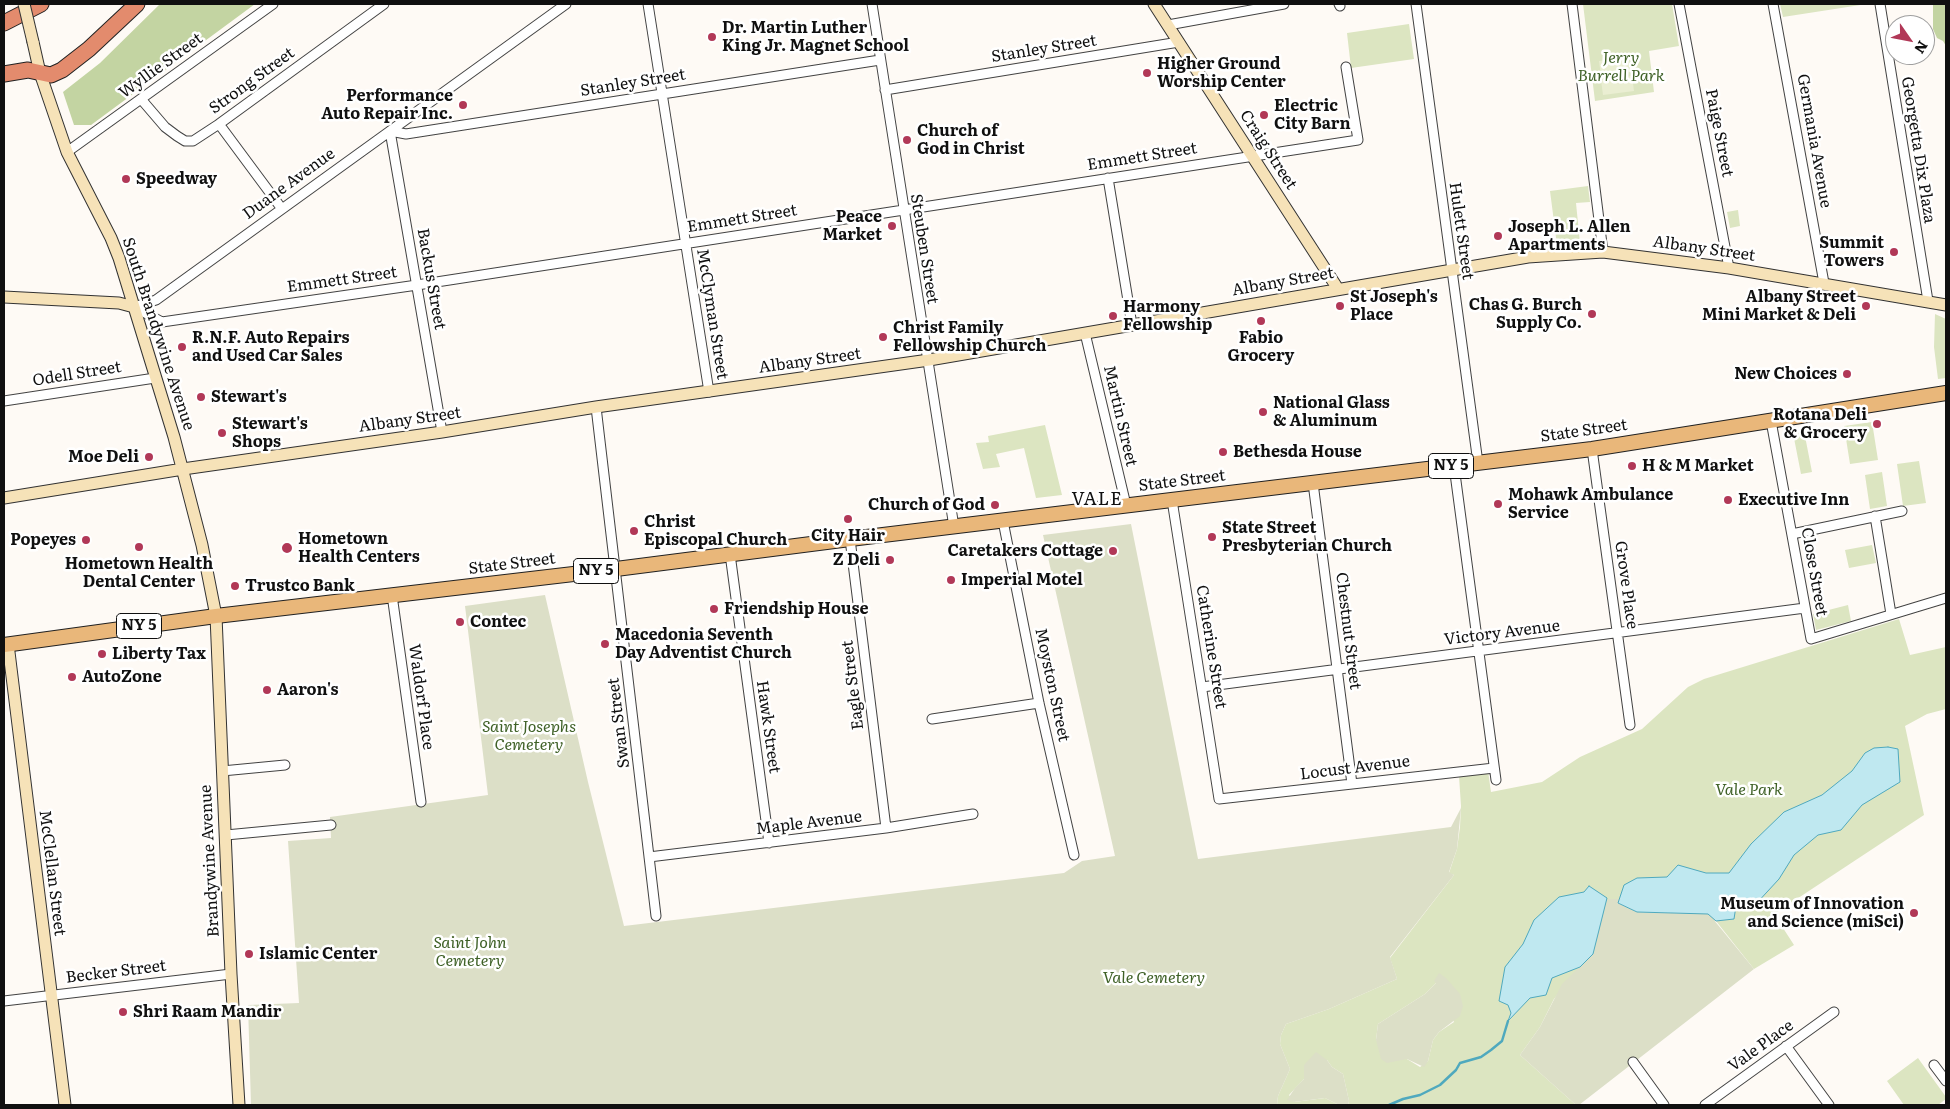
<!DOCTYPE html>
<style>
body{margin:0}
#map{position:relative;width:1950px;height:1109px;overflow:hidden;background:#fefaf5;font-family:Literata,serif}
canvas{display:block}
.frame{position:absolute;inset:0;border:5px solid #101010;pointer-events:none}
.north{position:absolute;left:1885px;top:15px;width:50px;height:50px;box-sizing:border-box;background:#fff;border:1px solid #9f9f9f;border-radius:50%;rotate:123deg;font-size:14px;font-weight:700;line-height:20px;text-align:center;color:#101010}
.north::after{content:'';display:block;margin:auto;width:18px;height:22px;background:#b13857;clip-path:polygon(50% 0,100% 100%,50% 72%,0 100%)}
</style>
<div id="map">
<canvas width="1950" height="1109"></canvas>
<div class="frame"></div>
<div class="north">N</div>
</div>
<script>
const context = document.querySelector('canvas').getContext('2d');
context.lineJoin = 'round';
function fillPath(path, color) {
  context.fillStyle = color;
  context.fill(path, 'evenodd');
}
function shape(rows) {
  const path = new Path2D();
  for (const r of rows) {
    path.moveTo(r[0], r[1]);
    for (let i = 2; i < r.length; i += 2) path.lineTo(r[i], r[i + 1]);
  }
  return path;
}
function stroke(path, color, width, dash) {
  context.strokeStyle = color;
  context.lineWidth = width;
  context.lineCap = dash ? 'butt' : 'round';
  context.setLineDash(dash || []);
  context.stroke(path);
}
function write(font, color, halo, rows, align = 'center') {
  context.font = font + ' Literata,serif';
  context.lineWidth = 5;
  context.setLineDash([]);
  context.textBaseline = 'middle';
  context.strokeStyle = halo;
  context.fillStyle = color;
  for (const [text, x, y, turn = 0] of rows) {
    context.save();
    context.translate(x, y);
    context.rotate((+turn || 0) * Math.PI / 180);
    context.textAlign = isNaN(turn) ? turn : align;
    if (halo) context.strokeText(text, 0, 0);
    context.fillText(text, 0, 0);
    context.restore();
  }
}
fillPath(shape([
 [1583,4,1672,4,1679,46,1649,51,1654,92,1595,101],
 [1780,4,1867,4,1783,17],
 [1409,24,1414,59,1351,68,1347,33],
 [1588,186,1590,202,1576,203,1580,243,1557,245,1550,191],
 [1738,210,1740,226,1730,228,1727,212],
 [1935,314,1946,319,1946,378,1938,379,1934,347],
 [1872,422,1878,460,1850,464,1844,426],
 [1045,425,1062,495,1036,498,1024,448,996,454,1000,467,983,469,976,443,989,442,988,436],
 [1804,431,1812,472,1801,474,1793,433],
 [1919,461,1926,503,1903,506,1897,464],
 [1882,472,1887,506,1870,509,1865,475],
 [1872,545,1876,563,1849,568,1845,550],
 [1848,605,1851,621,1816,630,1813,614],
 [1899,619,1910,655,1946,647,1946,709,1927,714,1905,726,1924,815,1774,914,1794,945,1754,969,1716,921,1606,899,1593,954,1580,967,1554,999,1540,1027,1520,1055,1576,1105,1348,1105,1349,1101,1343,1074,1332,1067,1327,1060,1304,1072,1304,1079,1289,1095,1294,1102,1325,1098,1339,1105,1277,1105,1278,1096,1290,1069,1280,1044,1281,1035,1286,1024,1329,1009,1397,979,1390,958,1454,875,1449,873,1457,849,1460,827,1461,806,1459,776,1488,771,1491,792,1542,782,1580,757,1642,729,1688,687,1704,679],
 [1436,983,1454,1022,1439,1032,1433,1040,1428,1061,1420,1067,1376,1040,1378,1024,1425,994],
 [1918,1058,1946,1097,1946,1099,1938,1105,1904,1105,1887,1081]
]), '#dce5c1');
fillPath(shape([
 [160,4,255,4,91,125,74,125,63,92,100,63],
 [1933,4,1946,4,1946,46,1943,41,1937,38,1933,29]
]), '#c3d4a2');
fillPath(shape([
 [1131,524,1198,859,1451,827,1461,808,1457,849,1449,872,1454,875,1390,957,1397,979,1329,1009,1286,1024,1281,1035,1280,1044,1290,1069,1278,1096,1277,1105,251,1105,248,1005,299,1003,288,841,331,838,330,817,488,795,465,606,545,595,588,782,624,926,1064,873,1082,861,1115,856,1043,535],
 [1606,899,1619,899,1618,903,1637,912,1709,914,1754,969,1579,1105,1576,1105,1520,1055,1540,1027,1562,984,1593,954],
 [1439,973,1446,978,1460,994,1463,1006,1460,1016,1439,1032,1433,1040,1428,1061,1424,1067,1407,1059,1387,1063,1381,1059,1376,1040,1378,1024,1425,994,1436,983,1434,981],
 [1316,1052,1327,1060,1332,1067,1343,1074,1349,1101,1348,1105,1339,1105,1325,1098,1294,1102,1287,1100,1295,1088,1304,1079,1304,1065]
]), '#dcdfc7');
fillPath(shape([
 [1629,57,1631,72,1601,76,1599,61],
 [1632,76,1634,91,1603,95,1601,80]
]), '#eaeed2');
const water = shape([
 [1888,747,1898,749,1900,782,1862,805,1841,830,1818,835,1794,855,1779,879,1755,905,1736,906,1734,919,1716,921,1708,914,1637,912,1618,903,1624,885,1637,878,1667,877,1678,865,1706,873,1729,873,1751,844,1784,812,1822,795,1852,771,1865,753,1874,748,1888,747],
 [1589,886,1607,898,1593,954,1580,967,1552,978,1546,995,1530,998,1508,1021,1511,1013,1508,1005,1499,1001,1505,967,1523,944,1534,920,1559,897,1584,892,1589,886]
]);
fillPath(water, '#bfe8f0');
stroke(water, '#4fa9be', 1);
stroke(shape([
 [1389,1105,1403,1099,1420,1095,1440,1085,1456,1070,1460,1063,1481,1057,1491,1050,1502,1041,1508,1021]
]), '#4fa9be', 2.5);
const street = shape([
 [648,4,709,392],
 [872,4,954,527],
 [1339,4,1340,6],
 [1416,4,1478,463],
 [1572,4,1603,252],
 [1679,4,1729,268],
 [1773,4,1824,283],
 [1880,4,1928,301],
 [1168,25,1284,4],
 [885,90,1179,42],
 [141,99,165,127,177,136,185,141,193,141,219,124,384,4],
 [219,124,282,209],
 [67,152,273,4],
 [1108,178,1132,325],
 [134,307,162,322,417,285,1358,140,1346,67],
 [134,307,156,300,566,4],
 [1085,333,1126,505],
 [4,401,155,378],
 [596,407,656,916],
 [1771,421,1811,639,1946,598],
 [442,432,390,131,406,134,880,60],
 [1592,449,1630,725],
 [1454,466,1496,780],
 [1313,483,1352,784],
 [1172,500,1219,799,1494,768],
 [1875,516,1891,614],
 [1003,521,1039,703,1074,855],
 [1792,534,1902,511],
 [850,539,886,828],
 [730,554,769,843],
 [392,595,421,802],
 [1202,687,1805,608],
 [932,719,1039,703],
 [222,771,285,765],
 [226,835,331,825],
 [649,857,886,828,973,814],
 [4,1001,231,974],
 [1786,1046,1829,1105],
 [1633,1062,1664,1105],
 [1934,1065,1946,1081],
 [1705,1105,1834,1012]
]);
const secondary = shape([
 [1154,4,1338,289],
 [33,42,40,73,67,152,111,238,119,258,174,437,202,545,216,616,231,974,239,1105],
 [4,297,119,303,134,307],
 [4,498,183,469,442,432,596,407,929,360,1528,257,1603,252,1729,268,1946,305],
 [8,644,65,1105]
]);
const primary = shape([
 [4,645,216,616,616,569,850,539,1592,449,1946,393]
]);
const highway = shape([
 [4,23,41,4],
 [4,74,28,70,51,75,62,70,89,49,137,4]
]);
stroke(street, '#434343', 11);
stroke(secondary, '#323232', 13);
stroke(primary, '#212121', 16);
stroke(highway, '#212121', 17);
stroke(street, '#fff', 9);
stroke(secondary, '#f6e2b8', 11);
stroke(primary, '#e9b77a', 14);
stroke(highway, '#e38b6d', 15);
const secondaryBridge = shape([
 [24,4,33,42]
]);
stroke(secondaryBridge, '#323232', 13, []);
stroke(secondaryBridge, '#f6e2b8', 11);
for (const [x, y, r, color] of [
 [712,37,5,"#b13857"],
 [1147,73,5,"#b13857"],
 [463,105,5,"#b13857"],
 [1264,115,5,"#b13857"],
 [907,140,5,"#b13857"],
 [126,179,5,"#b13857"],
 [892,226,5,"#b13857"],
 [1498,236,5,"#b13857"],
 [1894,252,5,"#b13857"],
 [1340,306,5,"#b13857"],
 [1866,306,5,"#b13857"],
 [1592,314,5,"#b13857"],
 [1113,316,5,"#b13857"],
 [1261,321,5,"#b13857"],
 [883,337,5,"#b13857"],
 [182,347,5,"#b13857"],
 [1847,374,5,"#b13857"],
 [201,397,5,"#b13857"],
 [1263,412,5,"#b13857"],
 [1877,424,5,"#b13857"],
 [222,433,5,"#b13857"],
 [1223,452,5,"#b13857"],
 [149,457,5,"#b13857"],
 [1632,466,5,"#b13857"],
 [1728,500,5,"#b13857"],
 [1498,504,5,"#b13857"],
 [995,505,5,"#b13857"],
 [848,519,5,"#b13857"],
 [634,531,5,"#b13857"],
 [1212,537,5,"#b13857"],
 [86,540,5,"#b13857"],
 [139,547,5,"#b13857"],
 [287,548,6,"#b13857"],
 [1113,551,5,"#b13857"],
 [890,560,5,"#b13857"],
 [951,580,5,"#b13857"],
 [235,586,5,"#b13857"],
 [714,609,5,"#b13857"],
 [460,622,5,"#b13857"],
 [605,644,5,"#b13857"],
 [102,654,5,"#b13857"],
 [72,677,5,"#b13857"],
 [267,690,5,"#b13857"],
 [1914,913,5,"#b13857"],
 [249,954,5,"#b13857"],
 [123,1012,5,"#b13857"]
]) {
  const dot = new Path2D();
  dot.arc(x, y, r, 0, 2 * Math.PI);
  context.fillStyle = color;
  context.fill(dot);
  stroke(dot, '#fff', 2);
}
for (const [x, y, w] of [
 [1451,466,45],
 [596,571,45],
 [139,626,45]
]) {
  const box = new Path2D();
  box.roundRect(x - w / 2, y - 12.5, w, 25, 4);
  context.fillStyle = '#fff';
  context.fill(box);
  stroke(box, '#101010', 1);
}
write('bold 15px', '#101010', null, [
 ["NY 5",1451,466],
 ["NY 5",596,571],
 ["NY 5",139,626]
]);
write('bold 16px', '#101010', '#fff', [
 ["Dr. Martin Luther",722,28],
 ["King Jr. Magnet School",722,46],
 ["Higher Ground",1157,64],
 ["Worship Center",1157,82],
 ["Performance",453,96,"right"],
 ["Auto Repair Inc.",453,114,"right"],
 ["Electric",1274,106],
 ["City Barn",1274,124],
 ["Church of",917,131],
 ["God in Christ",917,149],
 ["Speedway",136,179],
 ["Peace",882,217,"right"],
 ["Market",882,235,"right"],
 ["Joseph L. Allen",1508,227],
 ["Apartments",1508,245],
 ["Summit",1884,243,"right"],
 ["Towers",1884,261,"right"],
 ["St Joseph's",1350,297],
 ["Place",1350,315],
 ["Albany Street",1856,297,"right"],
 ["Mini Market & Deli",1856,315,"right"],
 ["Chas G. Burch",1582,305,"right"],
 ["Supply Co.",1582,323,"right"],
 ["Harmony",1123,307],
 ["Fellowship",1123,325],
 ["Christ Family",893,328],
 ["Fellowship Church",893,346],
 ["R.N.F. Auto Repairs",192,338],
 ["and Used Car Sales",192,356],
 ["Fabio",1261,338,"center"],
 ["Grocery",1261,356,"center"],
 ["New Choices",1837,374,"right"],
 ["Stewart's",211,397],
 ["National Glass",1273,403],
 ["& Aluminum",1273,421],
 ["Rotana Deli",1867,415,"right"],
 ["& Grocery",1867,433,"right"],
 ["Stewart's",232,424],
 ["Shops",232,442],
 ["Bethesda House",1233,452],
 ["Moe Deli",139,457,"right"],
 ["H & M Market",1642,466],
 ["Mohawk Ambulance",1508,495],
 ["Service",1508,513],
 ["Executive Inn",1738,500],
 ["Church of God",985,505,"right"],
 ["Christ",644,522],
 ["Episcopal Church",644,540],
 ["State Street",1222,528],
 ["Presbyterian Church",1222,546],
 ["City Hair",848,536,"center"],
 ["Hometown",298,539],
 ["Health Centers",298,557],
 ["Popeyes",76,540,"right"],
 ["Caretakers Cottage",1103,551,"right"],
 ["Z Deli",880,560,"right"],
 ["Hometown Health",139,564,"center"],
 ["Dental Center",139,582,"center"],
 ["Imperial Motel",961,580],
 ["Trustco Bank",245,586],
 ["Friendship House",724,609],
 ["Contec",470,622],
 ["Macedonia Seventh",615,635],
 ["Day Adventist Church",615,653],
 ["Liberty Tax",112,654],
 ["AutoZone",82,677],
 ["Aaron's",277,690],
 ["Museum of Innovation",1904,904,"right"],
 ["and Science (miSci)",1904,922,"right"],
 ["Islamic Center",259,954],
 ["Shri Raam Mandir",133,1012]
], 'left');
write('16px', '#101010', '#fff', [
 ["Stanley Street",1044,49,-9],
 ["Wyllie Street",161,66,-36],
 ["Strong Street",252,81,-36],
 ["Stanley Street",633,83,-9],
 ["Paige Street",1719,133,79],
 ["Germania Avenue",1814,141,80],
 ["Craig Street",1268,150,57],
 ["Georgetta Dix Plaza",1918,150,81],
 ["Emmett Street",1142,157,-9],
 ["Duane Avenue",289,184,-36],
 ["Emmett Street",742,219,-9],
 ["Hulett Street",1461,231,82],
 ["Steuben Street",924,249,81],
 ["Albany Street",1704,249,8],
 ["Backus Street",431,279,80],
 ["Emmett Street",342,280,-8],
 ["Albany Street",1283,282,-10],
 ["McClyman Street",712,314,81],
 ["South Brandywine Avenue",158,334,72],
 ["Albany Street",810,361,-8],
 ["Odell Street",77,374,-9],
 ["Martin Street",1120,416,77],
 ["Albany Street",410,420,-8],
 ["State Street",1584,431,-8],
 ["State Street",1182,481,-7],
 ["State Street",512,564,-7],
 ["Close Street",1814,572,80],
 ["Grove Place",1626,585,82],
 ["Chestnut Street",1348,631,83],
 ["Victory Avenue",1502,633,-7],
 ["Catherine Street",1211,647,81],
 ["Eagle Street",853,685,-97],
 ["Moyston Street",1052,685,78],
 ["Waldorf Place",421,697,82],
 ["Swan Street",619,723,-97],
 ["Hawk Street",768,727,82],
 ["Locust Avenue",1355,768,-7],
 ["Maple Avenue",809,823,-7],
 ["Brandywine Avenue",210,861,-93],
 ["McClellan Street",52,873,83],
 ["Becker Street",116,972,-7],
 ["Vale Place",1761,1046,-36]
]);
write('italic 16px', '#3f6127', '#fff', [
 ["Jerry",1621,58],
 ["Burrell Park",1621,76],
 ["Saint Josephs",529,727],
 ["Cemetery",529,745],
 ["Vale Park",1749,790],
 ["Saint John",470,943],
 ["Cemetery",470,961],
 ["Vale Cemetery",1154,978]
]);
context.letterSpacing = '1px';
write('18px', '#101010', '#fff', [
 ["VALE",1097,500]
]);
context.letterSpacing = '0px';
</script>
